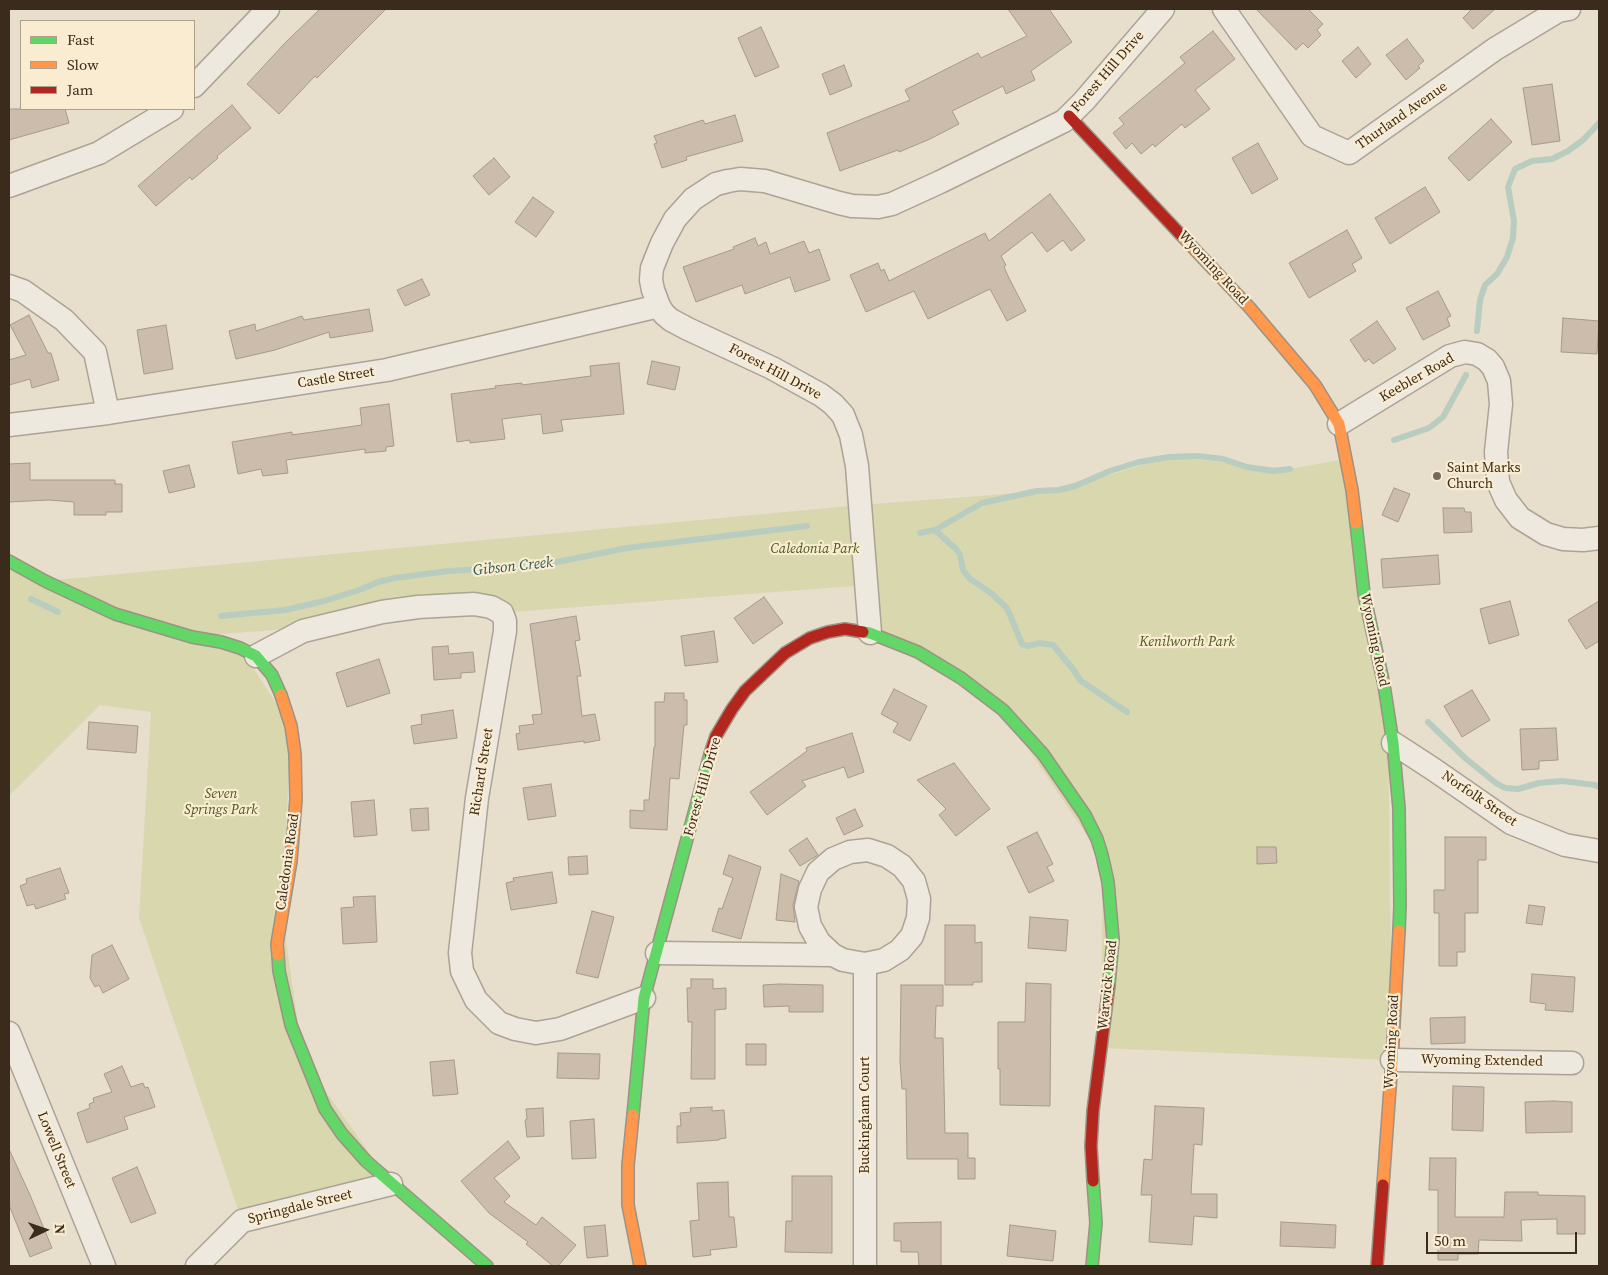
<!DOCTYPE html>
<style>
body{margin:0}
#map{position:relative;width:1608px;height:1275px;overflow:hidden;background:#e7decc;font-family:"Source Serif 4",serif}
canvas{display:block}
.frame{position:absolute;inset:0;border:10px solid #3b2b1c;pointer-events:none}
.legend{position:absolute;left:20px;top:20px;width:175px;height:90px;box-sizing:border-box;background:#f9ecd1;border:1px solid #ad9f89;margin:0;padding:6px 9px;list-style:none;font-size:15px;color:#3b2b1c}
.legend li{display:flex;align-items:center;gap:10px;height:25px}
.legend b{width:25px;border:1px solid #ad9f89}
.north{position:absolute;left:20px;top:1205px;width:50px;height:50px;-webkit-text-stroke:4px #f9ecd1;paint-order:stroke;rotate:87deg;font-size:14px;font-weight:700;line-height:20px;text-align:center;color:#3b2b1c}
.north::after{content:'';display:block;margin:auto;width:18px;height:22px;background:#3b2b1c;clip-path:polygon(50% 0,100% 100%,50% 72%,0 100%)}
.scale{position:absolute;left:1426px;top:1232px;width:151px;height:22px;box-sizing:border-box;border:2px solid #3b2b1c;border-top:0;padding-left:6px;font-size:15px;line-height:18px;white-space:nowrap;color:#3b2b1c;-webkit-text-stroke:4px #f9ecd1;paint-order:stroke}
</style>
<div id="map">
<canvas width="1608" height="1275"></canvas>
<div class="frame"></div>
<ul class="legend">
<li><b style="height:6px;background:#63d668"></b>Fast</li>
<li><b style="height:6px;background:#ff974d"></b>Slow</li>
<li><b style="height:6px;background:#b3261e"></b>Jam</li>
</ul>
<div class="north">N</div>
<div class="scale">50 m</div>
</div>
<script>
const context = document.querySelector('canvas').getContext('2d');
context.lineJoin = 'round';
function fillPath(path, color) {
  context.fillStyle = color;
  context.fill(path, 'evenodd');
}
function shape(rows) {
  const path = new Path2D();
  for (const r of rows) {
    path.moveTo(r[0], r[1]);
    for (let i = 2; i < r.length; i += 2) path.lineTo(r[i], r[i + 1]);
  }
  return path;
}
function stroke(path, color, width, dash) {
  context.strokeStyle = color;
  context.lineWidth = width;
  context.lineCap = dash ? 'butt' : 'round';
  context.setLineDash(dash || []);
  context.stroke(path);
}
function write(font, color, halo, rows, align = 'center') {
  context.font = font + ' "Source Serif 4",serif';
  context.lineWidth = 4.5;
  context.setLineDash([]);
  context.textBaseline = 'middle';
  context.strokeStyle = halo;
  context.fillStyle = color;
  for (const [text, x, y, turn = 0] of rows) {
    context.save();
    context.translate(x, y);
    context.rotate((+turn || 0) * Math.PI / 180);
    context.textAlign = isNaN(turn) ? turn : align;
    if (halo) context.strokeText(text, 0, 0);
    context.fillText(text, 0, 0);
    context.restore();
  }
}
fillPath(shape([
 [1169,457,1290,469,1346,459,1388,710,1392,1060,1101,1048,1103,859,1002,710,870,633,867,585,195,636,240,648,291,726,282,913,303,1059,391,1184,242,1221,139,918,151,712,100,705,9,796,9,561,45,581,861,505,1059,490]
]), '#d8d7ad');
stroke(shape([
 [1477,331,1480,300,1485,285,1497,274,1507,257,1513,238,1514,221,1508,187,1515,169,1532,161,1552,159,1568,151,1583,140,1599,123],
 [1394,440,1429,428,1443,417,1466,375],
 [935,530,956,549,960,555,963,570,970,579,991,593,1006,607,1010,615,1022,644,1028,646,1040,643,1053,645,1072,668,1081,681,1127,712],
 [920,533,935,530,982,503,1037,491,1059,490,1075,486,1110,471,1139,462,1169,457,1197,456,1223,459,1247,467,1273,471,1290,469],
 [31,599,58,612],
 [221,616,285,610,324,601,359,590,378,582,395,578,448,571,537,566,627,548,807,526],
 [1428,722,1465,758,1496,783,1505,788,1518,789,1539,783,1562,781,1595,785,1599,787]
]), '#b8ccbf', 6);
const building = shape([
 [320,9,386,9,317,78,315,76,279,114,247,84,285,43,320,9],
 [1008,9,1049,9,1072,42,1031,71,1035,80,1006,94,1003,86,952,111,959,124,930,139,899,152,898,150,840,171,827,133,910,100,905,90,978,53,981,58,1027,36,1008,9],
 [1256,9,1308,9,1323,24,1317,30,1321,35,1308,48,1303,43,1296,50,1256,9],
 [1472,9,1495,9,1473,29,1463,18,1472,9],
 [761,27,779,67,755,77,738,38,761,27],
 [1213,31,1235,59,1195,90,1210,109,1185,128,1182,124,1155,147,1153,144,1141,154,1132,143,1126,149,1113,133,1124,124,1119,118,1185,63,1180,57,1213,31],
 [1407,39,1424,61,1418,66,1420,68,1406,80,1386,55,1407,39],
 [1358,47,1371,64,1356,78,1342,61,1358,47],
 [844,65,852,86,830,95,822,74,844,65],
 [1552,84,1560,141,1532,145,1523,88,1552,84],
 [232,105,251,128,217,156,218,158,192,180,190,177,156,206,138,186,232,105],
 [9,109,65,109,69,123,9,140,9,109],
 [735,115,743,141,686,157,687,160,662,168,654,144,657,143,654,136,703,120,705,124,735,115],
 [1491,119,1512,142,1469,181,1448,158,1491,119],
 [1258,143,1278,179,1252,194,1232,158,1258,143],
 [494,158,510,177,489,195,473,176,494,158],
 [1425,187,1440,212,1390,244,1375,218,1425,187],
 [1050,194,1085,240,1071,251,1063,240,1047,252,1032,232,1001,256,1006,265,1004,267,1009,278,1026,311,1007,321,990,289,928,319,914,291,866,312,850,275,878,263,881,271,884,269,889,281,985,233,989,241,1050,194],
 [533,197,554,212,536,237,515,222,533,197],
 [1347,230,1362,258,1352,264,1356,271,1309,298,1289,263,1347,230],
 [755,238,758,246,766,242,770,254,804,241,809,253,819,249,830,280,795,292,790,277,745,294,742,285,696,302,683,267,734,249,733,247,755,238],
 [422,279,430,295,405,306,397,290,422,279],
 [1438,291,1451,316,1447,318,1450,326,1423,340,1406,308,1438,291],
 [369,309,373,331,330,338,329,332,275,350,236,359,229,331,255,324,256,331,302,316,304,320,369,309],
 [29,315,48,353,51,353,59,380,32,388,30,379,9,385,9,360,26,355,10,325,29,315],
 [1563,318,1599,321,1597,354,1561,352,1563,318],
 [1377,321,1396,349,1373,364,1369,359,1365,362,1350,340,1377,321],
 [166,325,173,369,144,374,137,330,166,325],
 [652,361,680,367,675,390,647,384,652,361],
 [619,363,624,414,561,420,563,431,543,434,541,414,502,419,505,439,470,443,470,440,457,442,451,394,496,388,495,386,522,383,522,385,591,376,590,366,619,363],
 [389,404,394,446,386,447,386,451,365,453,365,449,286,460,288,473,263,476,261,469,238,474,232,442,292,432,292,435,362,425,360,408,389,404],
 [30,463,30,480,115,480,115,484,122,484,122,512,106,512,106,515,74,515,74,502,49,500,9,502,9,464,30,463],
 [189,465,195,487,169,493,163,471,189,465],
 [1394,488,1410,494,1398,522,1382,515,1394,488],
 [1443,508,1464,508,1465,512,1471,512,1472,532,1444,533,1443,508],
 [1438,555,1440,584,1383,588,1381,559,1438,555],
 [764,597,783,623,753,644,734,618,764,597],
 [1510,601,1519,635,1489,644,1480,609,1510,601],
 [1599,601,1599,641,1586,649,1568,620,1599,601],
 [576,616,580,640,575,641,581,676,577,676,582,716,595,714,600,740,584,743,584,741,518,750,516,734,520,733,519,726,534,724,532,715,542,714,530,624,576,616],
 [714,631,718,662,685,666,681,636,714,631],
 [448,646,449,654,473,652,475,672,461,673,461,678,434,680,432,647,448,646],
 [379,659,390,693,347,707,336,673,379,659],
 [894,689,927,706,910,741,893,732,898,723,881,714,894,689],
 [1472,690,1490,720,1462,737,1444,706,1472,690],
 [665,693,684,693,684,700,687,700,687,725,684,725,679,779,670,778,667,830,630,828,630,810,644,811,644,800,649,800,654,747,655,747,655,702,664,702,665,693],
 [453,710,457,738,414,744,411,726,422,724,421,715,453,710],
 [89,722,138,726,136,753,87,749,89,722],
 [1556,728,1558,760,1539,761,1539,769,1522,770,1520,729,1556,728],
 [852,733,864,772,848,778,844,767,802,781,806,786,767,815,750,792,807,751,806,748,852,733],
 [954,763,990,809,956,836,939,815,946,809,917,780,954,763],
 [551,784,556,816,528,820,523,788,551,784],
 [374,800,377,835,354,837,351,802,374,800],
 [428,808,429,830,412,831,410,809,428,808],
 [855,809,863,826,844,835,836,818,855,809],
 [1037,832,1053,864,1047,867,1054,881,1029,893,1007,847,1037,832],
 [1445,837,1486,837,1486,860,1478,860,1478,913,1465,913,1465,952,1457,952,1457,966,1439,966,1439,913,1434,913,1434,890,1445,890,1445,837],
 [807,838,818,855,800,866,789,850,807,838],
 [1257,847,1276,847,1277,863,1257,864,1257,847],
 [729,855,761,867,741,939,712,931,719,908,722,909,733,878,723,874,729,855],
 [587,856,588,874,569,875,568,857,587,856],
 [60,868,69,893,64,894,66,899,36,909,34,904,27,906,20,886,27,883,26,879,60,868],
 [552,872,557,903,511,910,506,883,514,881,513,878,552,872],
 [781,874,799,881,793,905,795,922,776,920,781,874],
 [375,896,377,942,343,944,341,908,354,907,353,897,375,896],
 [1529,905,1545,907,1542,925,1526,923,1529,905],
 [592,911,614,917,598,978,576,973,592,911],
 [1030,917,1068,920,1066,951,1028,948,1030,917],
 [945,925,975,925,975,943,982,942,982,982,973,982,973,985,945,985,945,925],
 [112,945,129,979,103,993,99,985,95,987,90,978,92,955,112,945],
 [1532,974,1575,977,1573,1012,1545,1010,1546,1004,1530,1002,1532,974],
 [691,979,713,979,713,989,726,988,726,1009,715,1010,715,1079,691,1079,692,1022,688,1022,687,988,691,988,691,979],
 [1026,983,1051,984,1050,1106,1000,1105,1000,1069,998,1069,998,1022,1025,1022,1026,983],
 [779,984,823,985,823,1012,789,1012,789,1006,764,1007,763,985,779,984],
 [901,985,943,985,943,1006,936,1006,935,1038,943,1038,945,1133,968,1133,968,1158,975,1158,975,1179,958,1179,958,1159,907,1159,906,1089,902,1089,900,1061,901,985],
 [1465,1017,1465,1043,1431,1044,1430,1018,1465,1017],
 [746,1044,766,1044,766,1065,746,1065,746,1044],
 [558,1053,600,1054,599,1079,557,1078,558,1053],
 [454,1060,458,1094,433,1096,430,1062,454,1060],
 [122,1066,131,1087,143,1083,145,1088,148,1087,155,1107,124,1117,128,1129,87,1143,77,1113,90,1108,89,1104,94,1102,93,1098,112,1092,104,1074,122,1066],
 [1453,1086,1484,1087,1483,1131,1452,1130,1453,1086],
 [1553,1101,1572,1102,1572,1132,1526,1133,1525,1102,1553,1101],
 [1155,1106,1204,1108,1202,1145,1194,1144,1191,1194,1217,1194,1217,1218,1194,1216,1192,1245,1149,1242,1152,1195,1141,1195,1144,1159,1152,1160,1155,1106],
 [712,1107,712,1111,724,1110,726,1138,719,1139,719,1140,677,1143,677,1126,681,1126,680,1113,691,1112,690,1108,712,1107],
 [543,1108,544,1136,527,1137,525,1120,527,1119,526,1109,543,1108],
 [594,1119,596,1158,572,1159,570,1121,594,1119],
 [508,1141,520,1158,494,1178,510,1196,504,1202,536,1225,542,1217,576,1245,558,1266,553,1266,526,1244,528,1242,489,1213,461,1181,508,1141],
 [9,1149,30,1195,52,1248,30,1257,9,1205,9,1149],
 [1430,1158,1456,1158,1455,1217,1504,1217,1505,1192,1538,1192,1538,1195,1585,1196,1585,1234,1557,1234,1557,1219,1521,1220,1522,1241,1479,1240,1478,1254,1458,1254,1458,1260,1438,1260,1438,1190,1429,1190,1430,1158],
 [137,1167,156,1213,131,1223,112,1178,137,1167],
 [792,1176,832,1176,832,1253,785,1252,786,1221,792,1221,792,1176],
 [728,1182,729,1217,734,1217,737,1247,710,1250,711,1255,693,1257,690,1221,699,1220,697,1183,728,1182],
 [941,1222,941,1266,919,1266,918,1252,901,1252,901,1241,894,1241,894,1223,941,1222],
 [1281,1222,1336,1225,1335,1248,1280,1246,1281,1222],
 [605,1225,608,1256,587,1258,584,1227,605,1225],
 [1010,1225,1056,1231,1053,1261,1007,1256,1010,1225]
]);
fillPath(building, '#cbbcac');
stroke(building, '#a7998b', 1);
const street = shape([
 [1224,9,1312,136,1349,153,1495,49,1558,11,1569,9],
 [194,86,268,9],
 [9,186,99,153,172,109],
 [9,286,23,291,64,320,95,352,108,413],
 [1339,424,1450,356,1465,352,1477,354,1487,360,1493,367,1499,381,1501,404,1496,452,1498,482,1506,500,1520,518,1546,534,1563,539,1583,540,1599,538],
 [9,425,108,413,387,370,659,306],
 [870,633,857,466,851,435,843,415,833,404,821,395,772,368,688,329,671,320,664,314,659,306,653,290,651,280,652,268,662,243,675,219,693,199,716,184,728,181,740,179,765,181,839,203,852,206,878,207,892,204,940,182,1064,121,1084,101,1163,9],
 [256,656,303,631,382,612,418,607,474,604,491,607,502,613,505,621,505,631,477,798,460,953,462,971,476,1000,499,1023,515,1029,536,1033,560,1029,644,998],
 [1393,743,1433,769,1511,823,1565,845,1599,851],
 [657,953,833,955,843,960,865,964,884,960,900,950,912,936,918,918,919,899,914,881,902,866,887,856,868,850,850,852,833,859,818,872,810,889,806,907,810,926,819,942,833,955],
 [9,1033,104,1266],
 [1392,1060,1572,1063],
 [197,1266,242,1221,391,1184],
 [865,1266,865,964]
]);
const fast = shape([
 [1356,523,1364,594,1384,685,1393,743,1399,808,1400,906,1399,931],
 [9,561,45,581,115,614,192,637,221,642,240,648,256,656,272,675,281,695],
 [863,632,870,633,918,652,961,678,1003,710,1043,754,1085,815,1097,839,1102,855,1108,882,1113,939,1109,985],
 [278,955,279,971,291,1025,325,1109,342,1134,366,1161,487,1266],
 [633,1115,644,998,710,754],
 [1092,1266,1096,1223,1093,1181]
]);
const slow = shape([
 [1181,235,1250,308,1315,385,1339,424,1352,490,1356,523],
 [278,955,277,944,291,861,296,799,295,754,291,726,281,695],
 [633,1115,628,1165,628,1205,640,1266],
 [1383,1185,1392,1060,1399,931]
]);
const jam = shape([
 [1069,116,1181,235],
 [710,754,716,736,732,709,745,691,785,653,810,638,828,632,845,629,863,632],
 [1093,1181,1091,1146,1093,1111,1109,985],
 [1377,1266,1383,1185]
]);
stroke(street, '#aca395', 25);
stroke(fast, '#9c9285', 14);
stroke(slow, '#9c9285', 14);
stroke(jam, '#9c9285', 14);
stroke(street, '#eee9df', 22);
stroke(fast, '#63d668', 11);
stroke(slow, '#ff974d', 11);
stroke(jam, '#b3261e', 11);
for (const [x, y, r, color] of [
 [1437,476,5,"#776a5a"]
]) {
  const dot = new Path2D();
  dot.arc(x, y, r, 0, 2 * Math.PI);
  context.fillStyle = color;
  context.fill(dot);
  stroke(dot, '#f9ecd1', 2);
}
write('14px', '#3b2b1c', '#f9ecd1', [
 ["Forest Hill Drive",1108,72,-49],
 ["Thurland Avenue",1402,116,-35],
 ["Wyoming Road",1213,268,47],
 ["Forest Hill Drive",775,372,28],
 ["Castle Street",336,378,-9],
 ["Keebler Road",1417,378,-30],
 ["Wyoming Road",1374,640,78],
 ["Richard Street",482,772,-81],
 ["Forest Hill Drive",703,787,-74],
 ["Norfolk Street",1479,799,34],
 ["Caledonia Road",288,862,-82],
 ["Warwick Road",1108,985,-84],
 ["Wyoming Road",1392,1042,-87],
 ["Wyoming Extended",1482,1061,1],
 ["Buckingham Court",865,1115,-90],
 ["Lowell Street",56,1150,68],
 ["Springdale Street",300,1207,-14]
]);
write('14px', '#3b2b1c', '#f9ecd1', [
 ["Saint Marks",1447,468],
 ["Church",1447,484]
], 'left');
write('italic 14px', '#4c5a21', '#f9ecd1', [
 ["Caledonia Park",815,549],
 ["Kenilworth Park",1187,642],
 ["Seven",221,794],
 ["Springs Park",221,810]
]);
write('italic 15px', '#2a5c58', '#f9ecd1', [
 ["Gibson Creek",513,567,-6]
]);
</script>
